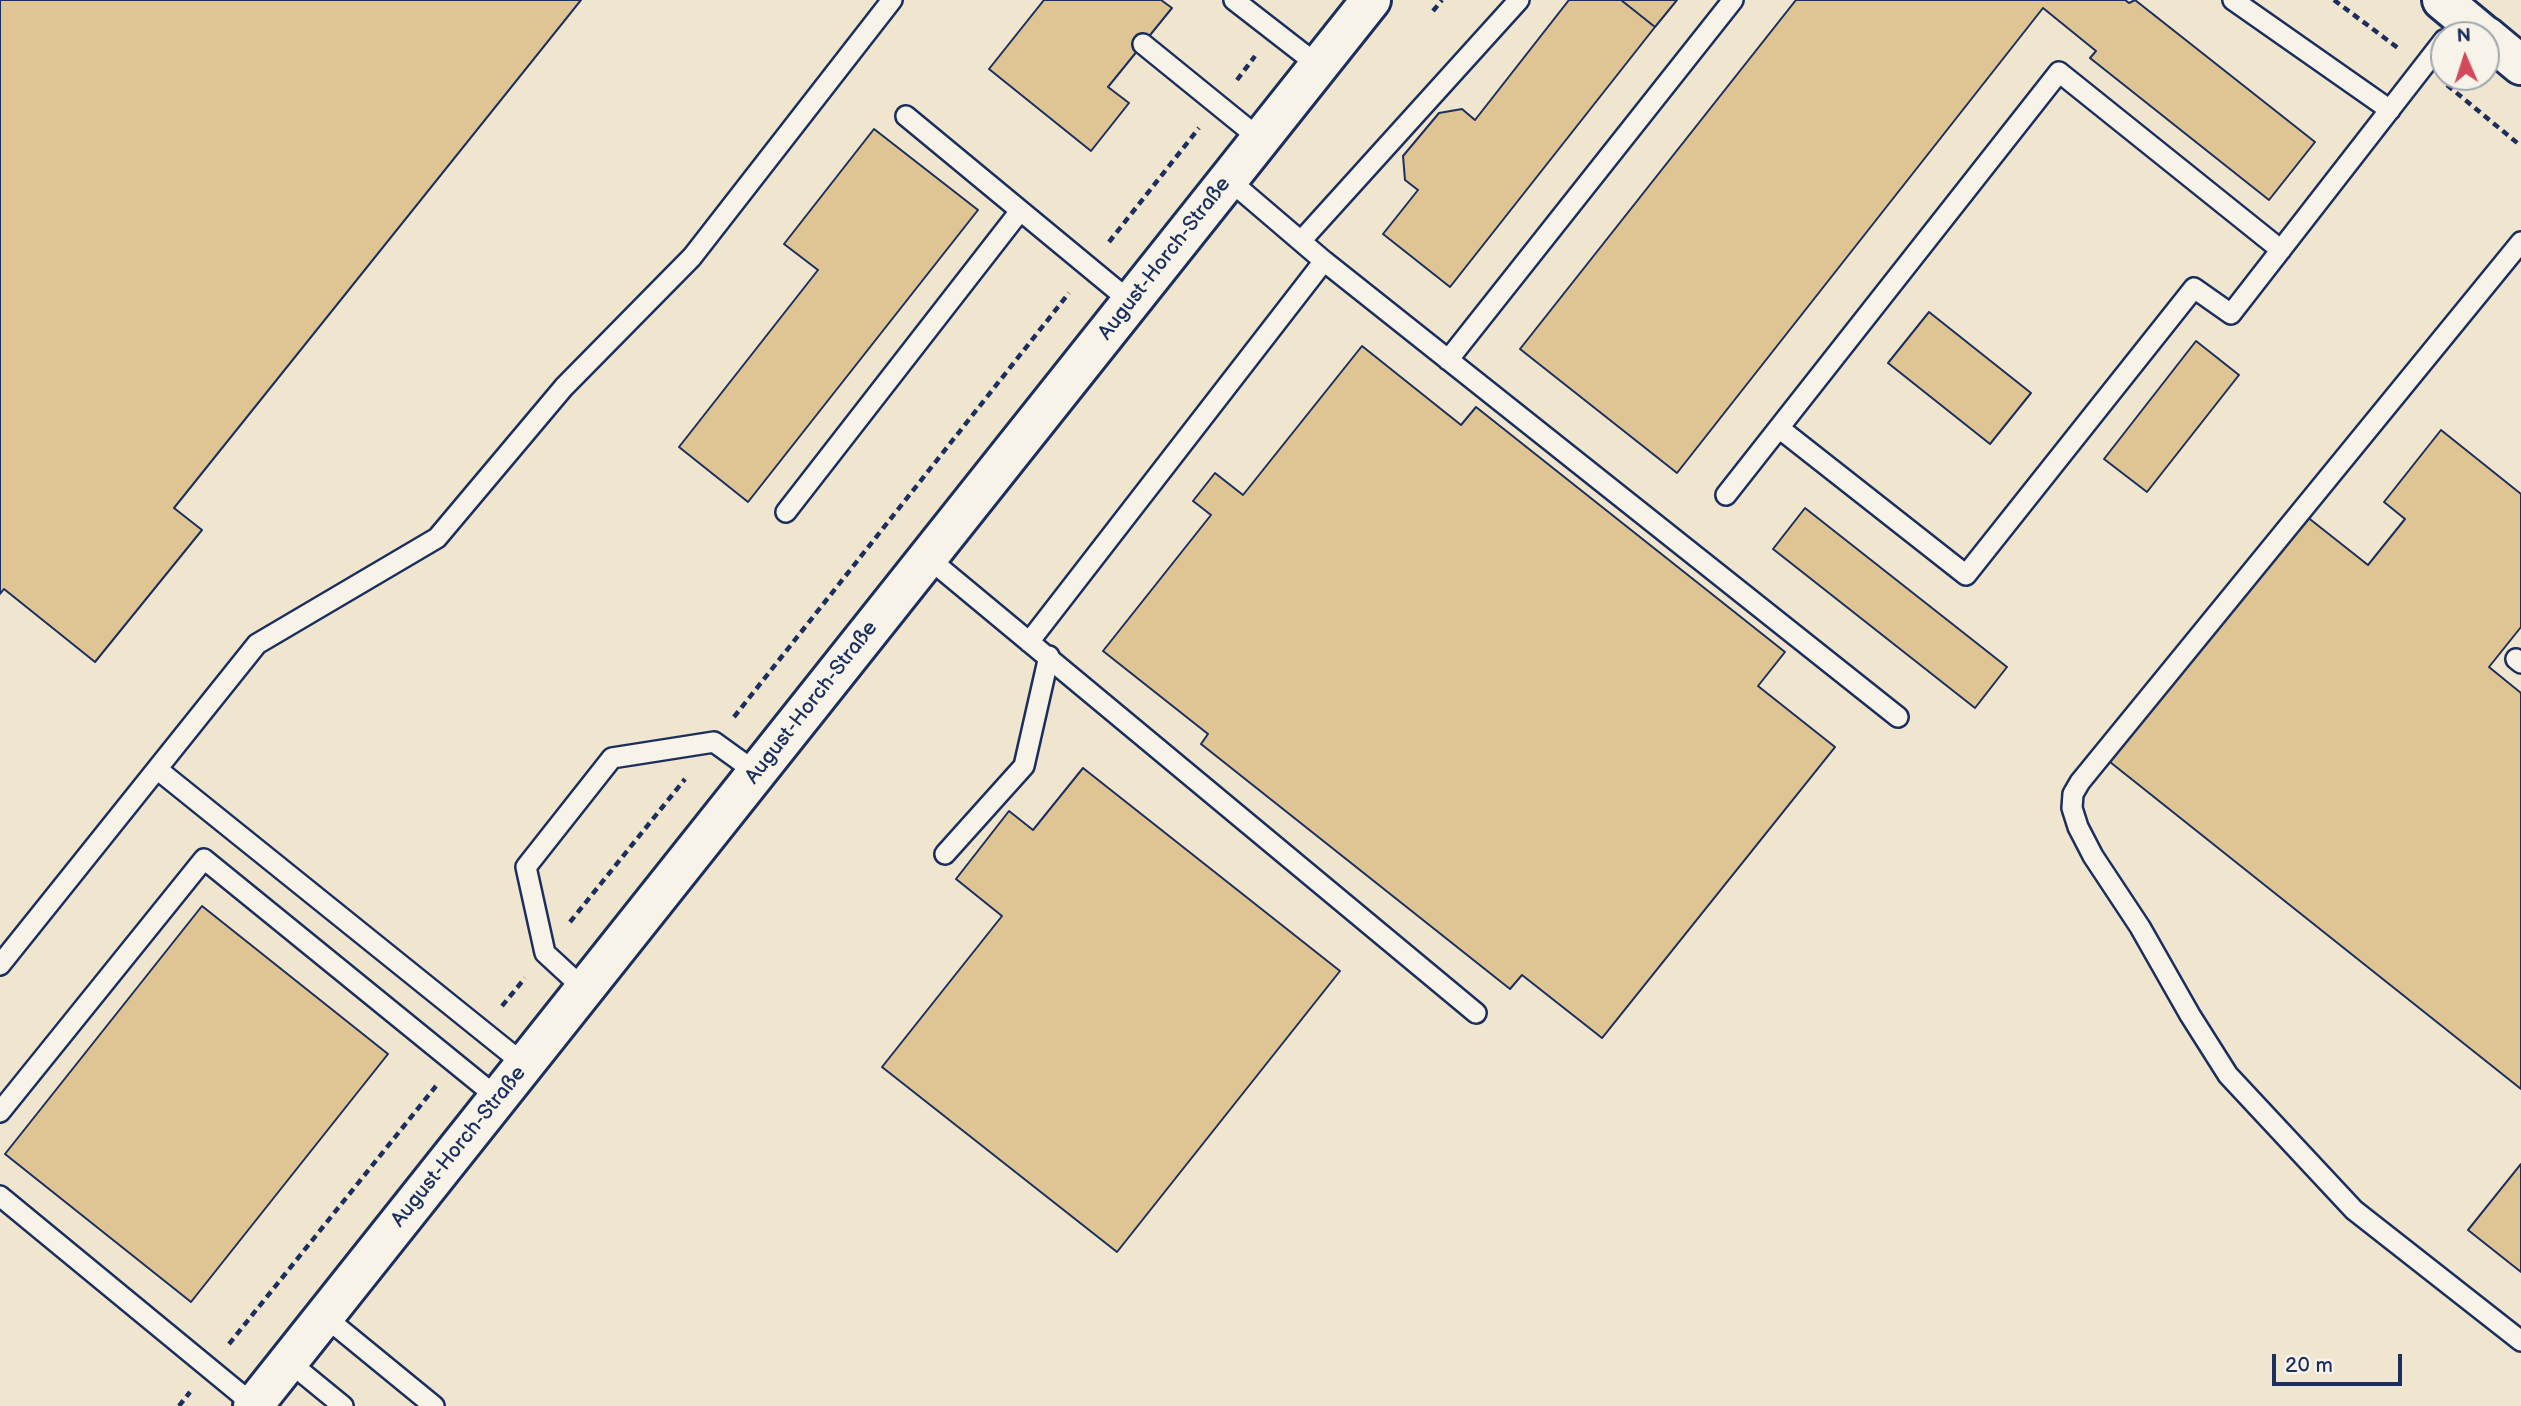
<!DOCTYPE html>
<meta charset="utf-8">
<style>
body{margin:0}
#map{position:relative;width:2521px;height:1406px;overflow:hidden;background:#f7f3e8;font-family:"Balsamiq Sans",sans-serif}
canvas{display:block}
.north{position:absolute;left:2430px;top:21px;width:70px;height:70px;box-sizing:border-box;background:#f7f3e8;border:2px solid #9fa5b1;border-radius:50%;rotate:357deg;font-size:19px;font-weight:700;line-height:28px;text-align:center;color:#1b2f5e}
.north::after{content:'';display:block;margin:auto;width:24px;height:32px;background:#d1495b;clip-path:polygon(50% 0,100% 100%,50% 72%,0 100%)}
.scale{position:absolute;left:2272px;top:1354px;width:130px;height:32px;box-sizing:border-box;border:4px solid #1b2f5e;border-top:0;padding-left:9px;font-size:21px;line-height:24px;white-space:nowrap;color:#1b2f5e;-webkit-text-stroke:5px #f7f3e8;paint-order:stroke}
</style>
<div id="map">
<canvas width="2521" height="1406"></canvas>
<div class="north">N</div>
<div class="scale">20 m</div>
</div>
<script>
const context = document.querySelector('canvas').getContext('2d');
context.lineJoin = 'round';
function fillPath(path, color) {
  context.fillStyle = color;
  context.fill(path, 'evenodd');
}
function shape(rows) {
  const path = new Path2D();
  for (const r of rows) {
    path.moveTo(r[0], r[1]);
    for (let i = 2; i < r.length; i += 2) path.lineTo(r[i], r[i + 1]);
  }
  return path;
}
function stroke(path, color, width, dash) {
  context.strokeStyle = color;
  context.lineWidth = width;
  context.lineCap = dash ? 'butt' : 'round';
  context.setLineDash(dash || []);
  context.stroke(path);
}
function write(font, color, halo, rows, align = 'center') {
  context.font = font + ' "Balsamiq Sans",sans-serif';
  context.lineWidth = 7;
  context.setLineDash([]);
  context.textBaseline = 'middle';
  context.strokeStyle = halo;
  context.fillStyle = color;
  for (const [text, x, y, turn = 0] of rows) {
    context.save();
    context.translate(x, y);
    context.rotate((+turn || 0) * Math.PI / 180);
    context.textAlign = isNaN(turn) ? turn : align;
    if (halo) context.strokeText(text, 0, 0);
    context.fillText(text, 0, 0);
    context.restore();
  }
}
fillPath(shape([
 [0,0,2521,0,2521,1406,0,1406],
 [2444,35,2486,35,2486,77,2444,77]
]), '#f0e5cf');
const building = shape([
 [0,0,581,0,174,508,202,530,95,662,4,589,0,594,0,0],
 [1044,0,1161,0,1172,8,1108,87,1129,103,1091,151,989,69,1044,0],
 [1569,0,1621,0,1655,27,1450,287,1383,234,1418,190,1405,180,1403,156,1439,113,1462,109,1475,120,1569,0],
 [1621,0,1677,0,1655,27,1621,0],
 [1796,0,2125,0,2129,3,2135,0,2315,142,2269,200,2090,58,2096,51,2043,8,1677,473,1520,349,1796,0],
 [874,129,978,210,748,502,679,447,818,270,784,244,874,129],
 [1929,312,2031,393,1990,444,1888,363,1929,312],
 [2196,341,2239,375,2147,492,2104,459,2196,341],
 [1362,346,1461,425,1476,407,1785,652,1758,686,1835,747,1602,1038,1522,975,1510,989,1201,744,1208,734,1103,651,1211,515,1193,501,1215,473,1243,495,1362,346],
 [2441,430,2521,494,2521,627,2489,667,2521,693,2521,1089,2110,762,2306,516,2368,565,2405,519,2384,502,2441,430],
 [1805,508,2007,667,1975,708,1773,549,1805,508],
 [1083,768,1340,971,1117,1252,882,1067,1002,916,956,879,1009,811,1033,830,1083,768],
 [202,906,388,1054,191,1302,5,1154,202,906],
 [2521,1164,2521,1272,2468,1230,2521,1164]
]);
fillPath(building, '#dfc494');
stroke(building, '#1b2f5e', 2);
const service = shape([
 [1234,0,1319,66],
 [2233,0,2390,110],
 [1143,44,1260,139],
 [906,116,1131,302],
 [1228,179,1324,261,1898,717],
 [1301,241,1519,0],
 [2521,242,2080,782,2073,794,2072,808,2078,827,2093,856,2140,927,2190,1015,2228,1075,2354,1210,2521,1341],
 [1448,360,1733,0],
 [1779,428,1966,575,2194,288,2231,314,2444,40],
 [1726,495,2059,72,2281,250],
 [786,512,1020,211],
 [927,557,1476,1013],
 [1029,642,1324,261],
 [2516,659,2521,663],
 [157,769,525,1065],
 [945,854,1024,766,1049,656],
 [0,965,257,644,437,538,564,387,692,257,892,0],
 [584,989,545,953,526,867,612,758,714,742,757,773],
 [0,1112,204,859,498,1098],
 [0,1196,254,1405],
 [324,1316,434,1406],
 [288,1361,343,1406]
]);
const secondary = shape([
 [2442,0,2484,35],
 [2486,36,2521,65],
 [253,1406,1371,0]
]);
stroke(service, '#1b2f5e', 24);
stroke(secondary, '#1b2f5e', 44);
stroke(shape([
 [2334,0,2398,48],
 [1433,11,1442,0],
 [1237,80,1255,56],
 [2447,85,2521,146],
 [1109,242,1199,128],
 [734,717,1069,293],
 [570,922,685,779],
 [502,1006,525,978],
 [229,1344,436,1086],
 [179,1406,190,1392]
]), '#1b2f5e', 4.5, [7, 5]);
stroke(service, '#f7f3e8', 19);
stroke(secondary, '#f7f3e8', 38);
write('21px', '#1b2f5e', '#f7f3e8', [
 ["August-Horch-Straße",1165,259,-52],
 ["August-Horch-Straße",812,703,-52],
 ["August-Horch-Straße",459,1147,-51]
]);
</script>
